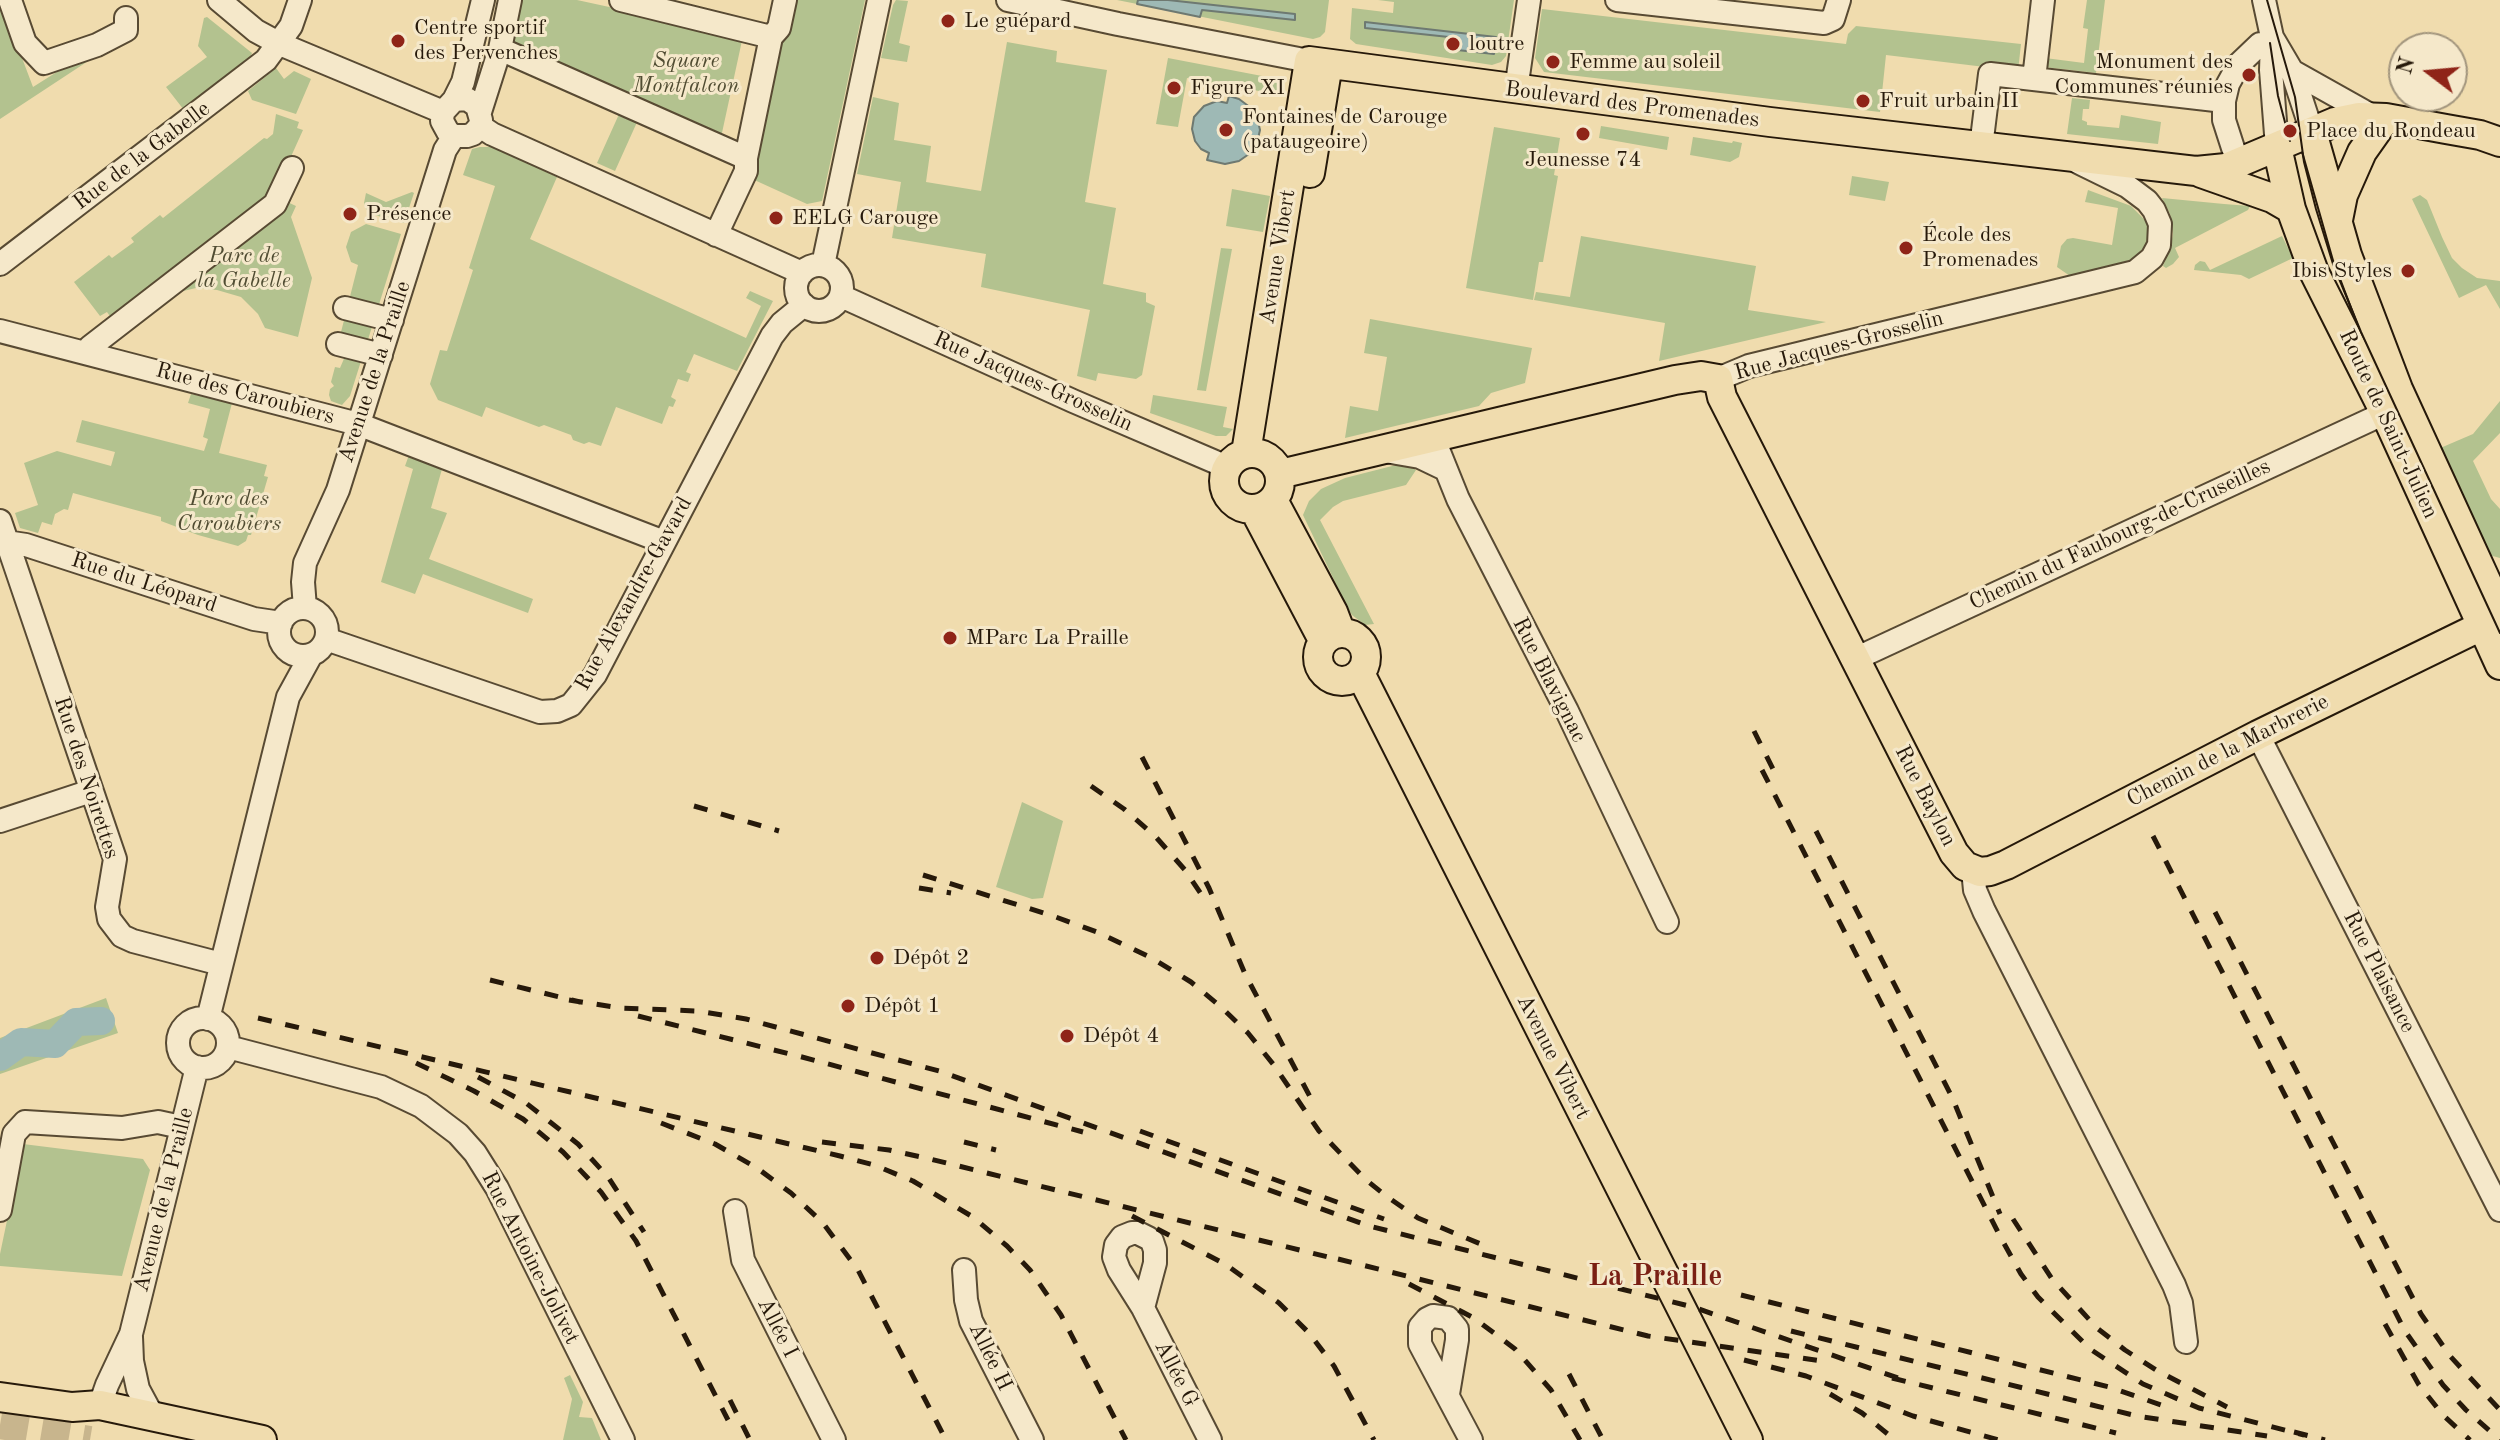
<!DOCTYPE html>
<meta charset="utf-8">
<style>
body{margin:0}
#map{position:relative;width:2500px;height:1440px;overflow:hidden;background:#f0dcae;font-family:"Old Standard TT",serif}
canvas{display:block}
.north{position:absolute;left:2388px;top:32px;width:80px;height:80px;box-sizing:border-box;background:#f5e8ca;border:2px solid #a2957d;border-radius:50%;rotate:286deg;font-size:22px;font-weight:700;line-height:32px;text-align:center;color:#26190a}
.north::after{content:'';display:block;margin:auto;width:28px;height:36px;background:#8f2418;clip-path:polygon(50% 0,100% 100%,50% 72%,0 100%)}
</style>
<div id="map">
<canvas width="2500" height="1440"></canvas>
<div class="north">N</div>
</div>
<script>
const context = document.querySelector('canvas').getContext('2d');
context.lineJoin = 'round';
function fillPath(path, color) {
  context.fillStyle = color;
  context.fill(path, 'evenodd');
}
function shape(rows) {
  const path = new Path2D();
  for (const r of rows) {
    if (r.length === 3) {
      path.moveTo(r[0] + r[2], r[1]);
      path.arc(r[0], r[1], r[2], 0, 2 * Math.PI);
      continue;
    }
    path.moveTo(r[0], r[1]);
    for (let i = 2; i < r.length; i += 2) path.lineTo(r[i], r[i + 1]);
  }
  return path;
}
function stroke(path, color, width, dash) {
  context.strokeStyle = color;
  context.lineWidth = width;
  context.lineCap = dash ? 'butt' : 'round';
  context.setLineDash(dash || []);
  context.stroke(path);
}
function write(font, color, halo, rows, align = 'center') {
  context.font = font + ' "Old Standard TT",serif';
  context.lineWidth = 6;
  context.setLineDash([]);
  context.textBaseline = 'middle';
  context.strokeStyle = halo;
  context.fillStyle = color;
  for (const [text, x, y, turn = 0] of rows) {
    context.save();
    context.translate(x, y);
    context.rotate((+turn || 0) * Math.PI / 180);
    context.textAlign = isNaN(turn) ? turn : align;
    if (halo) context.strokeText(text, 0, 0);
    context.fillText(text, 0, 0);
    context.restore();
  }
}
fillPath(shape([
 [0,0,33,87,79,58,111,46,0,119],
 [520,0,577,0,743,36,720,142,510,47],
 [790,0,865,0,822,201,807,204,750,178],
 [896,0,908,1,899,43,910,46,907,62,881,58,893,5],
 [1117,0,1329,0,1325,32,1320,37,1313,39],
 [1378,0,1514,0,1506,56,1501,62,1492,65,1356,44,1350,39,1352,8,1393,13,1394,2],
 [2087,0,2105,0,2096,73,2044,67,2045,58,2084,63,2088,29,2083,28],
 [1542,9,1846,44,1848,34,1856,26,2021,44,2018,71,1886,55,1880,112,1544,72,1535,58],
 [207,17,252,53,249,60,184,110,166,87,207,57,198,46,204,18],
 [1007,42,1057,51,1056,62,1107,70,1085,202,1116,208,1103,284,1146,293,1146,302,1155,306,1142,375,1136,379,1098,373,1096,381,1077,376,1090,310,981,287,986,254,892,238,901,182,857,174,873,97,899,103,894,140,931,146,926,182,981,191],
 [1168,58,1283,80,1281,95,1187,78,1178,127,1156,124],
 [276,68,284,79,294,71,311,79,296,114,252,100,248,91],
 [2072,98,2090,100,2089,109,2083,109,2082,120,2087,122,2087,125,2119,128,2121,115,2161,122,2158,144,2067,134],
 [620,112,638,120,615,171,597,163],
 [276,114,299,122,297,128,303,130,270,203,114,322,107,312,100,316,74,282,109,255,112,258,134,242,131,238,160,215,163,218,264,138,267,139,273,134],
 [1601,126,1669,137,1667,150,1599,138],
 [1494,127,1560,138,1554,175,1558,176,1543,262,1539,262,1533,300,1466,288],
 [1693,137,1732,143,1733,141,1742,143,1739,157,1730,162,1690,155],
 [480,147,493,147,557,177,530,239,746,338,761,306,746,298,750,291,773,301,737,371,694,354,686,372,691,374,688,382,678,379,671,397,676,400,673,407,669,406,662,424,616,407,601,446,589,442,584,444,573,440,571,435,544,425,539,427,486,407,482,417,438,400,430,384,440,350,447,351,473,270,469,268,495,186,463,175,472,149],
 [1852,176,1889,182,1885,201,1849,195],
 [1232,189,1270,196,1263,232,1226,226],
 [2088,190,2131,206,2146,221,2149,234,2146,245,2134,259,2070,276,2057,267,2061,246,2067,239,2073,238,2112,245,2118,208,2085,202],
 [412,192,414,193,404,223,371,214,366,209,364,203,366,193,386,202],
 [2420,195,2427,200,2442,237,2452,258,2462,268,2477,278,2500,281,2500,309,2486,285,2459,298,2412,199],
 [2162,198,2224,204,2250,206,2248,210,2175,248,2179,257,2173,264,2166,268,2163,266,2170,249,2173,234,2170,214],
 [283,200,296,206,291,217,312,278,298,337,265,328,258,314,241,297,217,290,196,288,179,292,177,290],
 [366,224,401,234,366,346,340,336,358,265,351,262,346,247,351,232],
 [1581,236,1756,266,1748,310,1826,322,1659,361,1665,323,1534,300,1536,292,1570,297],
 [2282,236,2293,258,2249,279,2241,275,2194,270,2195,265,2200,261,2205,262,2210,270],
 [1221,248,1232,249,1206,391,1197,390],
 [1370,319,1532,348,1525,383,1491,393,1479,406,1345,438,1350,406,1378,411,1387,357,1364,353],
 [346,354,362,358,350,396,342,405,331,401,329,395,330,389,334,386,331,382,335,367,340,368],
 [191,394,232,403,219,453,267,465,264,476,268,477,251,535,248,535,246,541,238,546,198,535,161,521,161,517,73,493,68,510,64,509,55,514,52,525,42,522,38,533,20,528,15,513,38,505,24,463,57,451,111,466,115,452,76,442,82,420,204,451,208,439,203,437,210,409,188,403],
 [1153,395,1227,407,1223,427,1233,429,1226,436,1216,436,1150,413],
 [2500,401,2500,433,2473,461,2491,499,2500,509,2500,558,2489,555,2438,449,2473,434],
 [409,455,442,469,431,508,447,513,429,559,533,599,528,613,423,574,415,594,381,582,413,469,405,466],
 [1396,465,1407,465,1416,470,1406,485,1343,501,1333,507,1320,520,1374,624,1365,625,1352,615,1346,605,1303,515,1309,501,1321,489,1345,478],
 [1022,802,1063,821,1043,898,1032,899,996,887],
 [106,998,118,1033,0,1074,0,1038],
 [23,1144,143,1159,150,1170,122,1276,0,1266,0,1254],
 [570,1375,583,1402,579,1417,592,1418,601,1440,563,1440,572,1399,564,1378]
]), '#b3c28f');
const water = shape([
 [1138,0,1168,0,1295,14,1295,20,1202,10,1200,17,1137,4,1138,0],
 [1365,22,1496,37,1494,54,1457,50,1458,38,1365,28,1365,22],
 [1229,96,1239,99,1251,108,1257,117,1260,130,1257,143,1249,154,1239,161,1225,164,1207,160,1209,153,1201,149,1195,141,1192,129,1194,117,1204,106,1217,101,1227,103,1229,96]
]);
fillPath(water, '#9eb9b5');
stroke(water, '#6e7971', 2);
stroke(shape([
 [0,1057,21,1042,55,1044,76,1022,101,1021]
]), '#9eb9b5', 28);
stroke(shape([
 [0,1425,90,1440]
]), '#c8b58d', 28, [28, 14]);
const minor = shape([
 [10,0,25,43,44,63,97,45,126,30,126,18],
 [219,0,256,31,280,44,443,112],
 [621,0,771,37],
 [1008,0,1118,24,1309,61],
 [1617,0,1824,23,1833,19,1839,0],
 [2264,0,2272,37,2292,71,2312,132],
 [2272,40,2271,70,2277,147],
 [500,49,746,158],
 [2292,71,2374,117],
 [2034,79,2043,0],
 [1516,90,1529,0],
 [454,100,467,99,477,106,481,120,480,126,473,134,467,136,454,136,448,132,442,121,443,112,454,100,463,82,483,0],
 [480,112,500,49,510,0],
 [480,126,492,134,802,273],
 [1981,147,1990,74,2224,101],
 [2233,148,2224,120,2224,101,2228,84,2239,64,2260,44],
 [716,235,746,171,746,158,771,37,779,28,785,0],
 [0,264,266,60,291,26,300,0],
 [823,265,879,0],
 [819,288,23],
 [841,296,1073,401,1227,467],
 [345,308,392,320],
 [0,331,358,424,664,542],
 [338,344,381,355],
 [86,353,90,347,275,204,292,168],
 [1718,379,1749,366,2135,272,2152,258,2159,245,2160,224,2154,210,2147,201,2127,186,2078,162],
 [1433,437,1458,499,1567,711,1667,922],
 [1385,451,1420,457,1445,469],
 [0,521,115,859,107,907,109,919,122,936,133,941,221,964],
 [6,542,26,545,254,619,281,623],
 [305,608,303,582,305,563,338,490,445,150,454,136],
 [303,632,24],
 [326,639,540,712,557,711,571,705,595,675,772,336,782,323,804,305],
 [1855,659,2385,413],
 [2258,735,2500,1210],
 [0,821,91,791],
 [1973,870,1975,890,1984,911,2174,1285,2181,1303,2186,1342],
 [203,1043,25],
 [208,1019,288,697,311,655],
 [228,1047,381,1087,421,1106,458,1134,475,1153,497,1188,623,1440],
 [0,1210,14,1134,25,1122,122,1128,158,1122,181,1127],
 [735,1211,743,1260,834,1440],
 [964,1270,966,1300,971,1321,1032,1440],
 [1143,1308,1155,1263,1155,1250,1152,1241,1148,1238,1138,1233,1132,1233,1122,1237,1116,1245,1114,1257,1119,1270,1143,1308,1210,1440],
 [131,1337,132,1361,138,1389,152,1415],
 [1448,1394,1457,1340,1457,1329,1448,1318,1433,1316,1427,1319,1420,1327,1420,1344,1471,1440],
 [100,1405,107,1385,131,1334,197,1067]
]);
const major = shape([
 [2312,132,2347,255,2398,389,2500,611],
 [2277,147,2291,209,2314,272,2385,413,2500,665],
 [1310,173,1328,64],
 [2201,173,2272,198,2291,209],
 [2338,220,2343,195,2362,152,2386,118],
 [1252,481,28],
 [1246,453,1309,61,1770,122,2196,171,2226,168,2335,122,2359,117,2386,118,2446,129,2480,135,2500,142],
 [1280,474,1675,380,1701,376,1718,379,1722,397,1954,853,1965,866,1980,872,1990,871,2006,865,2258,735,2500,617],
 [1273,500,1333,612,1341,633],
 [1254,509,1323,640],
 [1342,657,24],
 [1360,673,1748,1440],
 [0,1397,72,1407,100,1405,262,1440]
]);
stroke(minor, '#584a33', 26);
stroke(major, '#26190a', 32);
stroke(minor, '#f5e8ca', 22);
stroke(major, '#f0dcae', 28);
stroke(shape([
 [2267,0,2295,97,2304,162,2316,209,2333,264,2361,332,2500,633],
 [2270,43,2278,96,2290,141]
]), '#26190a', 2);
stroke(shape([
 [1754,731,1778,779],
 [1142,757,1209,888,1245,974,1316,1108],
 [1762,770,2001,1238,2021,1274,2038,1297,2090,1349,2143,1384,2199,1408,2304,1435],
 [1091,786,1124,809,1155,836,1185,870,1203,897],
 [694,806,779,831],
 [1816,831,1952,1097,2000,1214],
 [2153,836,2405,1331,2443,1385,2466,1410,2500,1440],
 [923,875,1053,916,1097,932,1150,957,1191,982,1221,1007,1248,1033,1273,1064,1319,1131,1365,1179,1386,1196,1418,1218,1483,1245],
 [919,888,951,893],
 [2215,912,2421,1314,2450,1356,2500,1410],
 [490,980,580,1002],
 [569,1000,620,1008,697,1011,746,1019,939,1071,1369,1226,1693,1307,1904,1380],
 [638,1016,802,1057,1083,1132],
 [258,1018,840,1156,874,1165,913,1181,973,1217,1007,1246,1030,1270,1061,1315,1126,1440],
 [416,1063,474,1091,523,1119,563,1152,601,1192,636,1241,728,1420],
 [478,1077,526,1103,578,1144,608,1177,644,1232],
 [661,1123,715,1144,757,1168,791,1193,823,1223,858,1270,946,1440],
 [1140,1131,1384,1219],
 [822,1142,889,1150,926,1158,1332,1258],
 [964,1142,996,1150],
 [1132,1216,1225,1264,1279,1303,1309,1333,1334,1366,1374,1440],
 [2013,1219,2052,1279,2097,1328,2125,1350,2156,1370,2227,1407],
 [1338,1259,1648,1336,1822,1361],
 [1409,1284,1474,1318,1515,1349,1551,1390,1580,1440],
 [1741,1295,2109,1387,2167,1407],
 [2385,1324,2419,1385,2443,1415,2470,1440],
 [1791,1331,2137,1416,2267,1436],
 [1744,1360,1806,1376,1913,1416,1999,1440],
 [1569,1374,1603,1440],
 [1892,1378,2116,1433],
 [1830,1394,1862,1413,1895,1440],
 [730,1400,750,1440],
 [2294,1432,2325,1440]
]), '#26190a', 5, [14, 14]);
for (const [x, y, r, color] of [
 [948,21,8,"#8f2418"],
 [398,41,8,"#8f2418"],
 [1453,44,8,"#8f2418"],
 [1553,62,8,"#8f2418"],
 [2249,75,8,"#8f2418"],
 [1174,88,8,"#8f2418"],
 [1863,101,8,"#8f2418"],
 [1226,130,8,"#8f2418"],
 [2290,131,8,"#8f2418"],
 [1583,134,8,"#8f2418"],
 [350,214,8,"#8f2418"],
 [776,218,8,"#8f2418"],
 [1906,248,8,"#8f2418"],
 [2408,271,8,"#8f2418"],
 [950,638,8,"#8f2418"],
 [877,958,8,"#8f2418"],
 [848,1006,8,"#8f2418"],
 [1067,1036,8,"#8f2418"]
]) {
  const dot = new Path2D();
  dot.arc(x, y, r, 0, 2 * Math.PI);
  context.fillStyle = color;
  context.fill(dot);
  stroke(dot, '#f5e8ca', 3);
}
write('22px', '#26190a', '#f5e8ca', [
 ["Le guépard",964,21],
 ["Centre sportif",414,28],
 ["des Pervenches",414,53],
 ["loutre",1469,44],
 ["Femme au soleil",1569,62],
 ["Monument des",2233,62,"right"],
 ["Communes réunies",2233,87,"right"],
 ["Figure XI",1190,88],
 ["Fruit urbain II",1879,101],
 ["Fontaines de Carouge",1242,117],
 ["(pataugeoire)",1242,142],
 ["Place du Rondeau",2306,131],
 ["Jeunesse 74",1583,160,"center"],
 ["Présence",366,214],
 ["EELG Carouge",792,218],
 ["École des",1922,235],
 ["Promenades",1922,260],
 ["Ibis Styles",2392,271,"right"],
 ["MParc La Praille",966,638],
 ["Dépôt 2",893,958],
 ["Dépôt 1",864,1006],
 ["Dépôt 4",1083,1036]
], 'left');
write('italic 22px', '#504c32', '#f5e8ca', [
 ["Square",686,61],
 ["Montfalcon",686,86],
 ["Parc de",244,256],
 ["la Gabelle",244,281],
 ["Parc des",229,499],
 ["Caroubiers",229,524]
]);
write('22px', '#26190a', '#f5e8ca', [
 ["Boulevard des Promenades",1632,105,7],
 ["Rue de la Gabelle",142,156,-37],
 ["Avenue Vibert",1278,257,-81],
 ["Rue Jacques-Grosselin",1839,346,-15],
 ["Avenue de la Praille",375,372,-72],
 ["Rue Jacques-Grosselin",1033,382,24],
 ["Rue des Caroubiers",245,394,15],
 ["Route de Saint-Julien",2388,424,65],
 ["Chemin du Faubourg-de-Cruseilles",2120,535,-25],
 ["Rue du Léopard",144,583,18],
 ["Rue Alexandre-Gavard",634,594,-61],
 ["Rue Blavignac",1549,680,63],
 ["Chemin de la Marbrerie",2228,751,-27],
 ["Rue des Noirettes",86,778,72],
 ["Rue Baylon",1925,796,63],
 ["Rue Plaisance",2379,972,63],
 ["Avenue Vibert",1553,1057,63],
 ["Avenue de la Praille",164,1200,-76],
 ["Rue Antoine-Jolivet",530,1258,63],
 ["Allée I",777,1328,63],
 ["Allée H",990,1357,64],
 ["Allée G",1176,1374,63]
]);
write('bold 30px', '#7a1f14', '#f5e8ca', [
 ["La Praille",1655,1277]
]);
</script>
